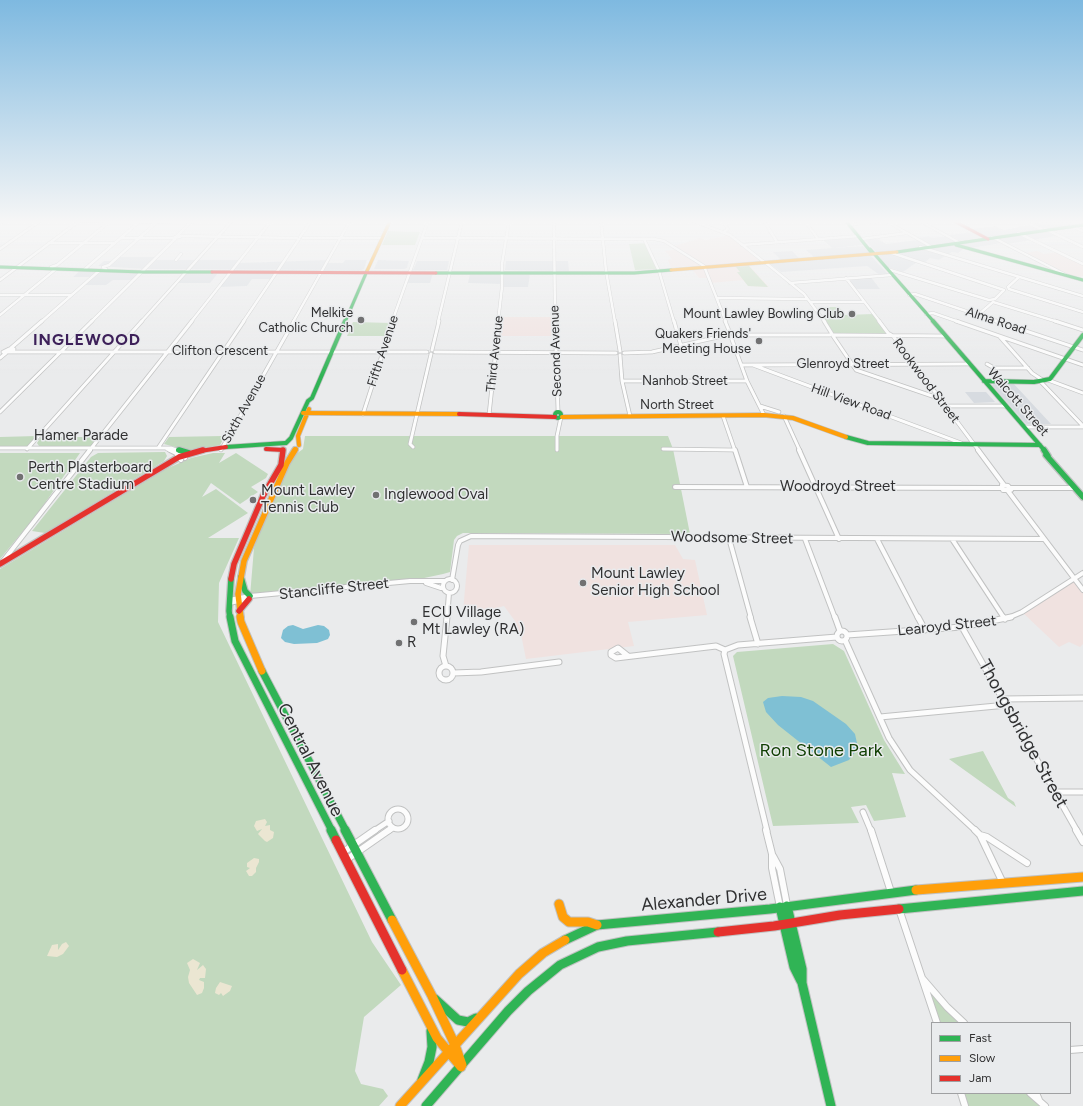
<!DOCTYPE html>
<style>
body{margin:0}
#map{position:relative;width:1083px;height:1106px;overflow:hidden;background:#eaebec;font-family:Figtree,sans-serif}
canvas{display:block}
.legend{position:absolute;left:931px;top:1022px;width:140px;height:72px;box-sizing:border-box;background:#e9ebed;border:1px solid #9fa0a2;margin:0;padding:5px 7px;list-style:none;font-size:12px;color:#303031}
.legend li{display:flex;align-items:center;gap:8px;height:20px}
.legend b{width:20px;border:1px solid #9fa0a2}
</style>
<div id="map">
<canvas width="1083" height="1106"></canvas>
<ul class="legend">
<li><b style="height:5px;background:#30b455"></b>Fast</li>
<li><b style="height:5px;background:#ff9f0a"></b>Slow</li>
<li><b style="height:5px;background:#e5322d"></b>Jam</li>
</ul>
</div>
<script>
const context = document.querySelector('canvas').getContext('2d');
context.lineJoin = 'round';
function fillPath(path, color) {
  context.fillStyle = color;
  context.fill(path, 'evenodd');
}
function shape(rows) {
  const path = new Path2D();
  for (const r of rows) {
    if (r.length === 3) {
      path.moveTo(r[0] + r[2], r[1]);
      path.arc(r[0], r[1], r[2], 0, 2 * Math.PI);
      continue;
    }
    path.moveTo(r[0], r[1]);
    for (let i = 2; i < r.length; i += 2) path.lineTo(r[i], r[i + 1]);
  }
  return path;
}
function stroke(path, color, width, dash) {
  context.strokeStyle = color;
  context.lineWidth = width;
  context.lineCap = dash ? 'butt' : 'round';
  context.setLineDash(dash || []);
  context.stroke(path);
}
function write(font, color, halo, rows, align = 'center') {
  context.font = font + ' Figtree,sans-serif';
  context.lineWidth = 3;
  context.setLineDash([]);
  context.textBaseline = 'middle';
  context.strokeStyle = halo;
  context.fillStyle = color;
  for (const [text, x, y, turn = 0] of rows) {
    context.save();
    context.translate(x, y);
    context.rotate((+turn || 0) * Math.PI / 180);
    context.textAlign = isNaN(turn) ? turn : align;
    if (halo) context.strokeText(text, 0, 0);
    context.fillText(text, 0, 0);
    context.restore();
  }
}
fillPath(shape([
 [1042,221,1069,221,1075,224,1044,229,1033,224,1043,222],
 [1029,225,1040,230,988,237,972,229,995,226,1004,230],
 [1046,231,1057,236,1007,244,997,239],
 [973,232,984,237,960,241,949,235],
 [929,236,932,238,946,236,956,242,931,245,918,238],
 [855,237,863,245,832,248,863,246,870,253,815,258,806,250,832,248,822,239],
 [876,238,886,244,918,240,927,246,877,253,865,240],
 [993,239,1002,243,971,248,960,244],
 [954,245,965,248,958,253,952,252,948,255,928,248],
 [922,249,945,256,939,260,930,258,924,263,896,253],
 [792,251,800,259,781,260,773,252],
 [891,253,917,262,903,272,888,267,878,256],
 [871,256,888,274,880,275,867,266,781,272,770,264],
 [118,257,157,257,154,260,241,260,240,263,327,260,326,263,343,263,345,260,367,260,364,269,361,270,144,269,98,266,104,261,114,261],
 [378,260,409,261,408,264,407,268,404,269,374,269],
 [417,261,449,261,447,270,413,270],
 [506,261,568,261,569,271,505,270],
 [81,270,98,270,100,272,141,272,134,280,113,280,106,285,83,285,92,277,73,277],
 [185,272,219,272,210,283,176,283],
 [230,273,275,273,271,279,252,279,247,286,220,287],
 [410,273,433,273,430,283,405,283],
 [470,274,500,274,502,283,504,275,530,274,528,287,502,287,502,284,468,283],
 [870,276,880,289,854,289,846,278],
 [994,383,1013,383,1051,424,1026,424,992,385],
 [965,392,986,392,995,402,974,403]
]), '#d7dbe0');
fillPath(shape([
 [730,235,763,262,747,263,769,287,748,286,743,280,711,283,709,278,699,278,689,266,671,268,668,260,672,259,665,251,679,249,674,246,701,238,705,240],
 [1037,251,1044,254,1058,252,1083,264,1083,276,1072,276,1026,253],
 [499,317,556,317,556,336,497,336],
 [469,545,675,545,683,559,695,560,707,615,628,622,634,646,526,659,522,639,515,621,504,606,478,613,463,611],
 [1074,579,1083,590,1083,644,1080,647,1069,642,1059,647,1022,612]
]), '#f0e2e0');
fillPath(shape([
 [388,231,420,232,415,245,382,245],
 [647,243,657,269,635,270,629,244],
 [749,266,768,287,748,286,737,272,740,272,736,267],
 [825,307,839,307,845,315,873,314,891,336,833,335,821,316,830,315],
 [353,322,392,323,388,336,347,336],
 [37,436,29,446,23,448,0,447,0,437],
 [223,436,224,438,220,445,190,451,164,444,169,437],
 [305,436,668,436,673,449,690,534,463,533,457,536,454,540,450,572,443,574,410,581,250,596,254,548,260,529,292,457,303,449],
 [41,437,100,437,94,445,83,448,39,446,37,443],
 [165,452,167,456,164,461,45,533,32,531,91,457,98,453],
 [0,453,80,453,38,513,0,559],
 [213,453,225,453,219,463,236,453,268,474,266,478,251,487,258,492,240,504,211,483,202,497,216,489,248,513,208,538,239,538,219,583,218,622,372,942,401,985,364,1017,355,1071,361,1084,383,1089,388,1096,379,1106,0,1106,0,569,166,469,191,458],
 [833,644,844,651,884,740,905,774,892,773,906,817,874,821,866,805,851,807,859,823,773,826,733,656,737,652],
 [983,751,1008,798,1014,802,1016,807,949,759],
 [920,976,964,1023,937,1023],
 [961,1093,1030,1093,1045,1106,965,1106]
]), '#c2d9be');
fillPath(shape([
 [265,819,267,822,265,826,270,825,270,830,274,832,273,838,267,842,265,841,258,834,262,829,257,831,254,826,256,821],
 [254,858,259,859,259,862,256,868,256,872,252,876,249,876,246,871,250,868,247,867,247,863],
 [66,942,69,946,63,954,57,957,47,956,52,945,58,944,58,950,62,944],
 [193,959,200,963,197,970,203,965,206,969,205,978,200,978,199,980,204,982,204,988,202,993,197,995,189,983,188,977,190,970,187,963],
 [220,982,232,986,230,991,223,996,221,993,219,995,215,993,216,988]
]), '#ebe6d2');
fillPath(shape([
 [293,625,303,629,318,625,324,626,329,630,330,635,328,639,317,643,294,644,285,642,281,638,283,630,288,626],
 [782,696,801,697,813,701,846,724,855,734,858,748,849,760,831,767,778,725,766,712,763,702,768,698]
]), '#7fc0d4');
const streetFar4 = shape([
 [80,221,192,222],
 [554,221,555,322],
 [601,221,606,271,615,322],
 [693,221,730,235,764,262],
 [723,221,728,229,724,232],
 [764,221,777,242],
 [805,221,818,239],
 [886,221,930,246],
 [920,221,960,243],
 [1024,221,1045,231],
 [0,223,3,221],
 [849,225,878,221],
 [1071,226,1083,231],
 [1045,229,1083,247],
 [1018,233,1083,264],
 [177,236,192,221],
 [180,237,173,238,177,236,297,238],
 [300,237,311,221],
 [992,237,1068,276],
 [122,238,173,238],
 [303,238,382,238],
 [422,238,654,239,664,241,704,266,726,322],
 [644,239,659,271,674,322],
 [861,239,907,233],
 [49,243,115,243],
 [742,245,859,236],
 [920,247,1083,296],
 [0,249,40,221],
 [176,260,181,254],
 [766,263,804,294,825,322],
 [51,267,57,265,109,222],
 [103,267,109,265,157,222],
 [85,269,139,222],
 [887,269,989,300,995,299,1004,290,892,253],
 [1019,277,1008,287,1009,289,1083,312],
 [846,278,880,322],
 [0,280,79,221],
 [790,283,892,275],
 [0,295,71,295],
 [909,295,915,294,999,322],
 [717,298,807,299],
 [810,302,864,302],
 [926,314,933,313,959,322],
 [0,315,56,269],
 [978,315,993,302,1058,322],
 [41,322,99,271,106,269],
 [91,322,175,239],
 [141,322,232,221],
 [191,322,271,221],
 [243,322,299,239],
 [293,322,350,221],
 [392,322,428,221],
 [438,322,462,221],
 [498,322,502,287,502,264,509,221]
]);
const streetFar3 = shape([
 [555,321,558,410,560,413],
 [615,321,620,351],
 [674,321,681,346],
 [725,321,730,333],
 [824,321,832,334],
 [879,321,888,333,893,336,979,451],
 [956,321,1083,365],
 [996,321,1083,350],
 [1055,321,1083,330],
 [735,335,830,335],
 [834,335,944,336],
 [833,336,856,370,938,398],
 [731,337,747,381,764,415],
 [1000,337,1032,373,1041,379],
 [11,348,42,321],
 [432,350,439,321],
 [13,351,14,349,9,349,3,352,427,352],
 [435,352,616,353],
 [624,353,652,352,727,335],
 [620,355,622,381,630,416],
 [0,358,6,353],
 [987,364,994,368,1028,368],
 [742,365,968,364],
 [753,365,961,443],
 [1048,380,1083,393],
 [622,381,747,381],
 [1040,381,1083,426],
 [760,406,779,412],
 [945,406,1006,406],
 [0,412,92,321],
 [363,414,393,321],
 [489,415,499,321],
 [723,416,735,451],
 [784,416,800,451],
 [1024,427,1083,427],
 [413,447,410,444,431,354],
 [0,448,171,448,179,451],
 [158,448,244,321],
 [27,449,142,321],
 [167,449,172,451],
 [663,449,734,450],
 [221,450,294,321],
 [557,450,557,436,561,417],
 [89,451,192,321]
]);
const streetFar2 = shape([
 [170,450,176,453,181,460],
 [178,450,185,458],
 [735,450,747,487],
 [799,450,839,539],
 [978,450,1004,485],
 [1002,485,1008,486,1011,490,1003,490,1002,485],
 [675,487,1001,488],
 [1010,488,1075,488],
 [1008,491,1083,590],
 [729,538,751,618],
 [805,539,835,618],
 [877,539,918,618],
 [952,539,1004,618],
 [3,561,90,450],
 [450,586,7],
 [452,580,458,545,460,541,471,536,1044,539],
 [426,583,441,588],
 [229,600,250,596,410,581,445,581],
 [229,603,249,599],
 [447,618,449,593],
 [1008,618,1022,612,1083,573]
]);
const streetFar1 = shape([
 [750,617,758,644],
 [835,617,840,631],
 [918,617,925,630],
 [1003,617,1005,619],
 [962,627,1077,831],
 [842,636,5],
 [847,635,962,627,1011,617],
 [845,640,889,738,910,770,976,831],
 [725,650,724,654,767,831],
 [725,650,738,645,837,637],
 [628,656,618,648,611,652,611,655,616,658,716,646,725,650],
 [446,666,443,656,447,617],
 [446,673,7],
 [453,673,481,672,559,662],
 [1003,699,1083,698],
 [880,717,1007,705],
 [1055,792,1083,792],
 [398,819,10],
 [863,812,871,831],
 [374,831,389,821],
 [388,831,393,828]
]);
const street = shape([
 [766,830,772,854,772,868,780,907],
 [871,830,891,892],
 [975,830,980,835,1003,883],
 [1076,830,1083,842],
 [980,835,987,837,1027,863],
 [342,853,375,830],
 [773,856,780,869,787,905],
 [346,860,389,830],
 [899,909,937,1023],
 [922,978,947,1007,964,1023],
 [1070,1050,1083,1049],
 [961,1093,965,1106],
 [1030,1093,1045,1106],
 [1036,1093,1039,1100]
]);
const fastFar4 = shape([
 [846,221,871,252],
 [956,245,1083,280],
 [870,249,934,322],
 [897,252,1083,225],
 [0,267,142,272,212,272],
 [436,273,634,273,671,270],
 [345,322,367,271]
]);
const fastFar3 = shape([
 [933,321,1045,451],
 [984,381,1034,382,1050,379,1083,335],
 [558,415,3],
 [846,437,868,443,1040,445],
 [286,443,291,438,308,401,312,398,345,321],
 [226,447,285,443],
 [178,450,183,451]
]);
const fastFar2 = shape([
 [179,450,189,453],
 [1044,450,1048,456],
 [1046,455,1083,497],
 [241,577,245,591,250,596],
 [230,618,229,611,231,579]
]);
const fastFar1 = shape([
 [230,617,235,641,332,831],
 [262,671,346,831]
]);
const fast = shape([
 [331,830,336,840],
 [345,830,392,920],
 [787,906,802,969,802,983,831,1106],
 [780,907,794,967,801,981],
 [899,909,1083,891],
 [565,940,597,925,770,909,916,890],
 [435,999,458,1020,468,1022,476,1018],
 [422,1080,429,1062,432,1047,431,1031],
 [426,1106,508,1011,528,991,560,965,598,947,627,941,718,932]
]);
const slowFar4 = shape([
 [671,270,897,252],
 [367,271,390,221]
]);
const slowFar3 = shape([
 [303,413,459,414],
 [562,417,764,415,793,418,846,437],
 [299,445,298,436,309,409],
 [294,451,296,449]
]);
const slowFar2 = shape([
 [241,618,238,594,244,561,287,463,295,450]
]);
const slowFar1 = shape([
 [240,617,241,622,262,671]
]);
const slow = shape([
 [916,890,1083,877],
 [559,904,563,917,569,922,588,922,597,925],
 [392,920,432,996,455,1045,462,1065],
 [402,970,437,1038,461,1067],
 [400,1106,519,974,543,953,565,940]
]);
const jamFar3 = shape([
 [954,221,988,239],
 [212,272,436,273]
]);
const jamFar2 = shape([
 [459,414,555,417],
 [266,449,283,450],
 [200,451,226,447]
]);
const jamFar1 = shape([
 [0,564,179,457,203,450],
 [231,579,234,564,263,496,281,465,283,450],
 [239,611,249,599]
]);
const jam = shape([
 [336,840,402,970],
 [718,932,774,926,840,915,899,909]
]);
stroke(streetFar4, '#c1c2c2', 3.5);
stroke(streetFar3, '#c1c2c2', 4.5);
stroke(streetFar2, '#c1c2c2', 6);
stroke(streetFar1, '#c1c2c2', 7);
stroke(street, '#c1c2c2', 8);
stroke(fastFar4, '#c1c2c2', 4);
stroke(fastFar3, '#c1c2c2', 5.5);
stroke(fastFar2, '#c1c2c2', 8);
stroke(fastFar1, '#c1c2c2', 9);
stroke(fast, '#c1c2c2', 11);
stroke(slowFar4, '#c1c2c2', 4);
stroke(slowFar3, '#c1c2c2', 5.5);
stroke(slowFar2, '#c1c2c2', 8);
stroke(slowFar1, '#c1c2c2', 9);
stroke(slow, '#c1c2c2', 11);
stroke(jamFar3, '#c1c2c2', 4);
stroke(jamFar2, '#c1c2c2', 5.5);
stroke(jamFar1, '#c1c2c2', 8);
stroke(jam, '#c1c2c2', 11);
stroke(streetFar4, '#fcfcfc', 2.5);
stroke(streetFar3, '#fcfcfc', 3);
stroke(streetFar2, '#fcfcfc', 4);
stroke(streetFar1, '#fcfcfc', 5);
stroke(street, '#fcfcfc', 6);
stroke(fastFar4, '#30b455', 3);
stroke(fastFar3, '#30b455', 4);
stroke(fastFar2, '#30b455', 5.5);
stroke(fastFar1, '#30b455', 7);
stroke(fast, '#30b455', 9);
stroke(slowFar4, '#ff9f0a', 3);
stroke(slowFar3, '#ff9f0a', 4);
stroke(slowFar2, '#ff9f0a', 5.5);
stroke(slowFar1, '#ff9f0a', 7);
stroke(slow, '#ff9f0a', 9);
stroke(jamFar3, '#e5322d', 3);
stroke(jamFar2, '#e5322d', 4);
stroke(jamFar1, '#e5322d', 5.5);
stroke(jam, '#e5322d', 9);
const sky = context.createLinearGradient(0, 0, 0, 376);
sky.addColorStop(0, '#7eb9e0');
sky.addColorStop(0.59, '#f6f6f6');
sky.addColorStop(1, '#f6f6f600');
context.fillStyle = sky;
context.fillRect(0, 0, 1083, 376);
for (const [x, y, r, color] of [
 [852,314,4,"#717172"],
 [361,320,4,"#717172"],
 [759,341,4,"#717172"],
 [20,477,4,"#717172"],
 [376,495,4,"#717172"],
 [253,500,4,"#717172"],
 [583,583,4,"#717172"],
 [414,622,4,"#717172"],
 [399,643,4,"#717172"]
]) {
  const dot = new Path2D();
  dot.arc(x, y, r, 0, 2 * Math.PI);
  context.fillStyle = color;
  context.fill(dot);
  stroke(dot, '#e9ebed', 1.5);
}
write('13px', '#303031', '#e9ebed', [
 ["Melkite",353,313],
 ["Catholic Church",353,328],
 ["Mount Lawley Bowling Club",844,314],
 ["Quakers Friends'",751,334],
 ["Meeting House",751,349]
], 'right');
write('13px', '#303031', '#e9ebed', [
 ["Alma Road",996,321,18],
 ["Clifton Crescent",220,351],
 ["Fifth Avenue",383,351,-72],
 ["Second Avenue",556,351,-92],
 ["Third Avenue",495,354,-84],
 ["Glenroyd Street",843,364],
 ["Nanhob Street",685,381],
 ["Rookwood Street",926,381,53],
 ["Hill View Road",851,402,20],
 ["Walcott Street",1018,402,49],
 ["North Street",677,405],
 ["Sixth Avenue",244,409,-61]
]);
write('15px', '#303031', '#e9ebed', [
 ["Hamer Parade",81,436],
 ["Woodroyd Street",838,487],
 ["Woodsome Street",732,538,1],
 ["Stancliffe Street",334,589,-6],
 ["Learoyd Street",947,626,-6]
]);
write('15px', '#303031', '#e9ebed', [
 ["Perth Plasterboard",28,468],
 ["Centre Stadium",28,485],
 ["Mount Lawley",261,491],
 ["Tennis Club",261,508],
 ["Inglewood Oval",384,495],
 ["Mount Lawley",591,574],
 ["Senior High School",591,591],
 ["ECU Village",422,613],
 ["Mt Lawley (RA)",422,630],
 ["R",407,643]
], 'left');
context.letterSpacing = '1px';
write('bold 16px', '#3d2059', '#e9ebed', [
 ["INGLEWOOD",87,340]
]);
context.letterSpacing = '0px';
write('18px', '#303031', '#e9ebed', [
 ["Thongsbridge Street",1023,734,61],
 ["Central Avenue",310,760,63],
 ["Alexander Drive",704,900,-5]
]);
write('18px', '#114004', '#e9ebed', [
 ["Ron Stone Park",821,751]
]);
</script>
